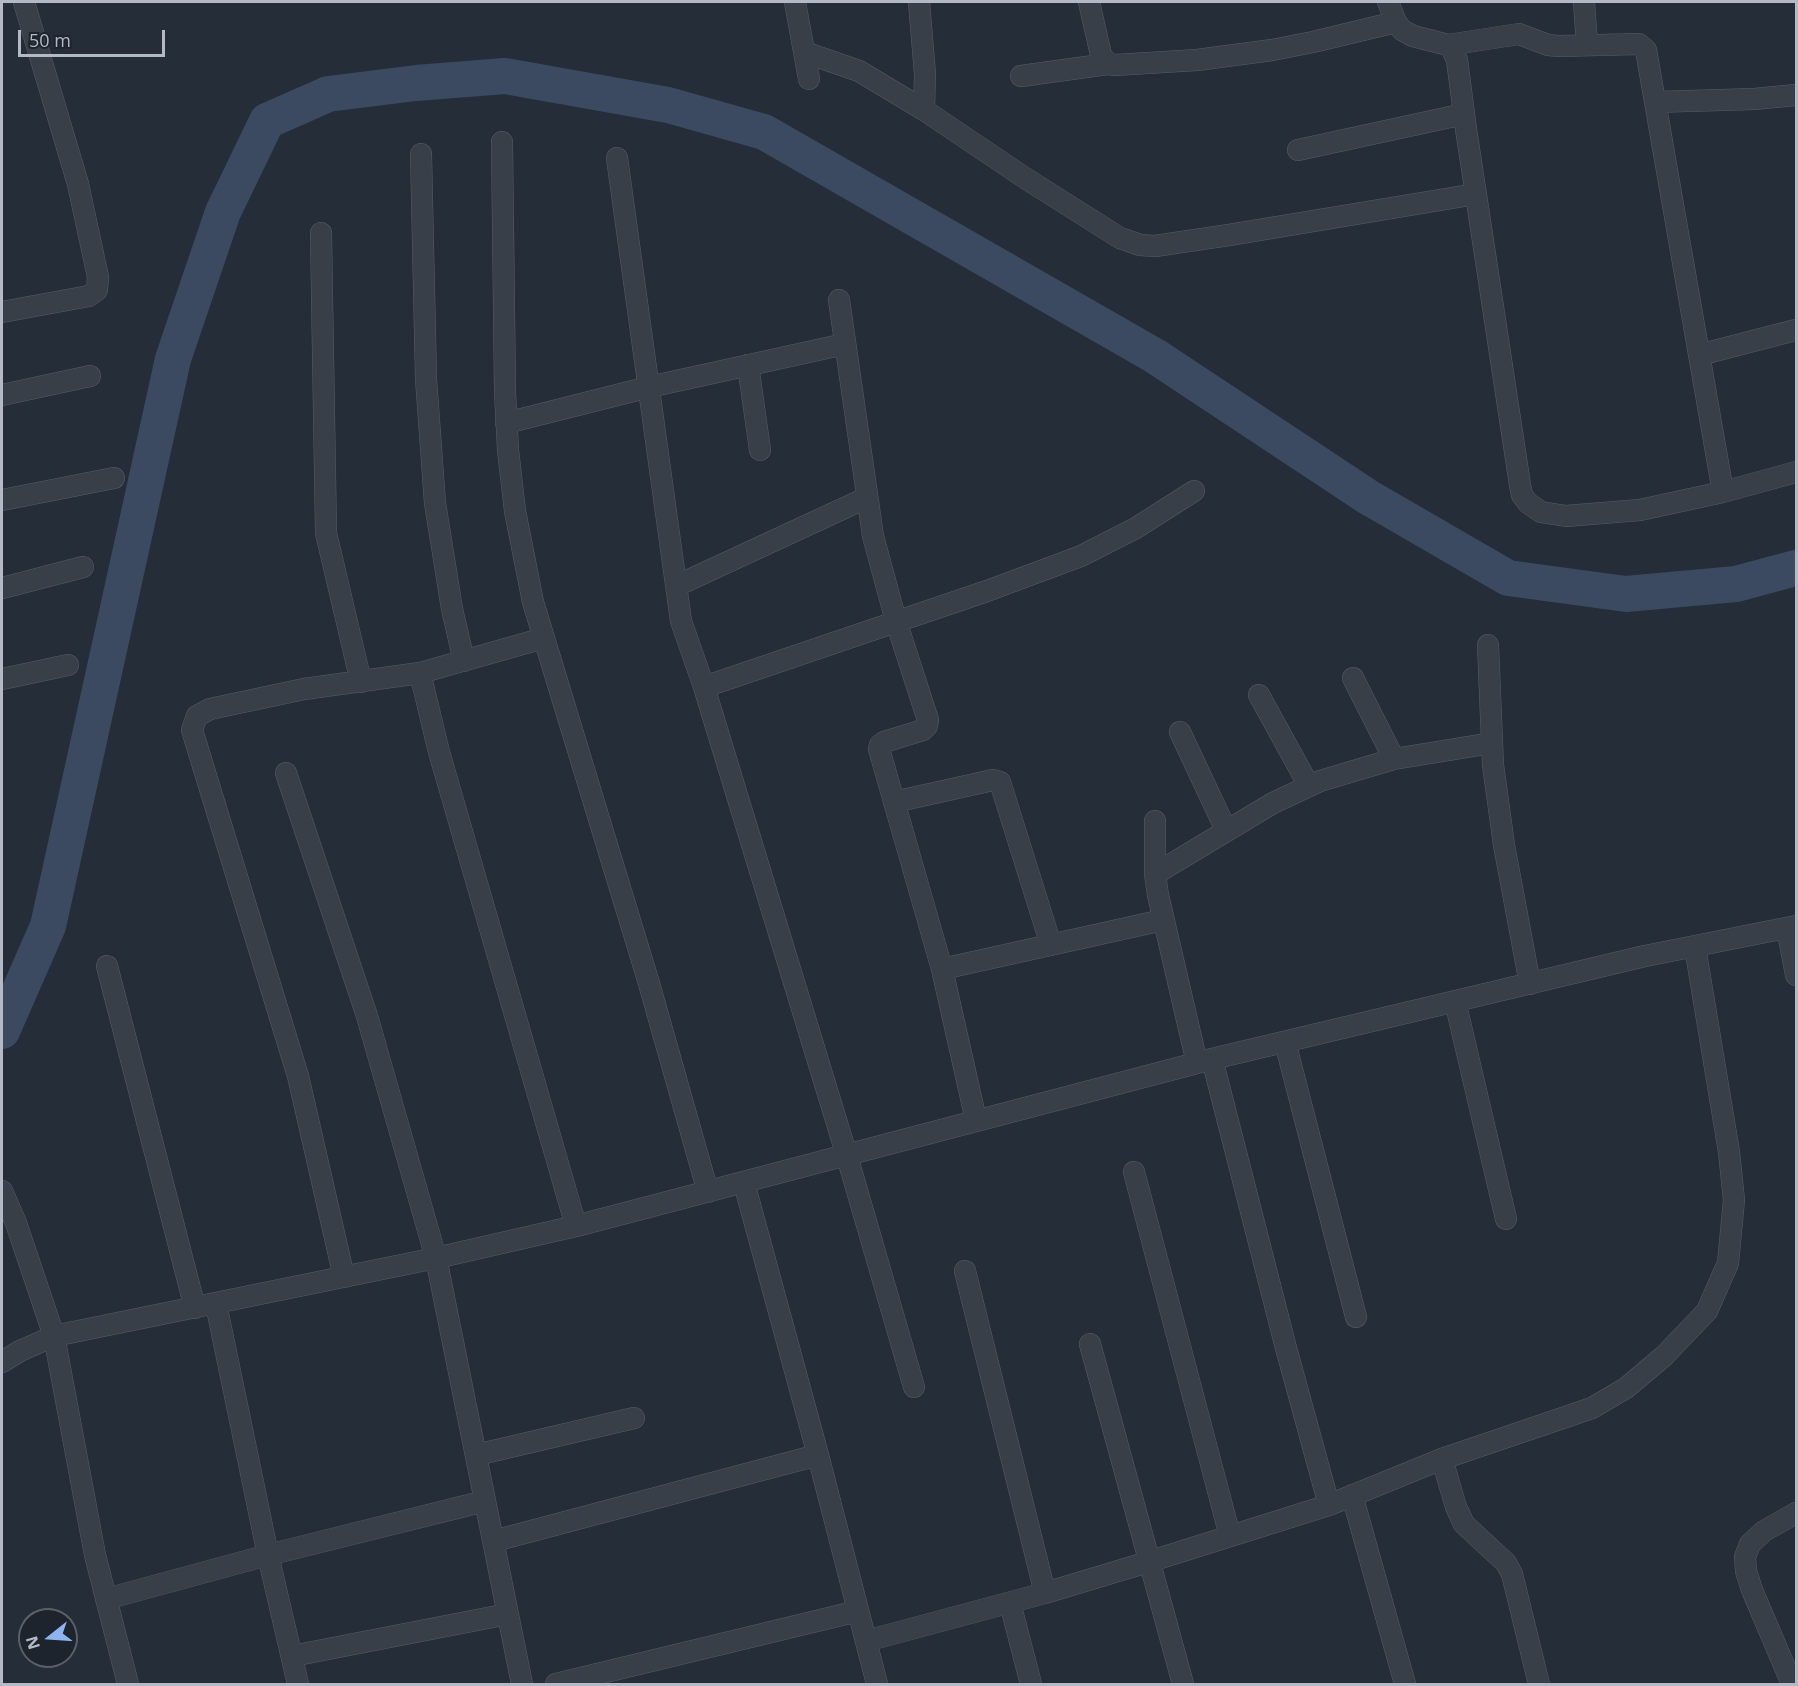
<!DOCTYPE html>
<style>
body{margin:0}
#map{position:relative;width:1798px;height:1686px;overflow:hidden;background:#242d38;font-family:"Open Sans",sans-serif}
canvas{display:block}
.frame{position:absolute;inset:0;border:3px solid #b3bac5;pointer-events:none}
.north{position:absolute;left:18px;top:1608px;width:60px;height:60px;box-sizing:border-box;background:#1d242e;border:2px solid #59606a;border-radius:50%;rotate:253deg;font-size:16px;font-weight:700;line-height:24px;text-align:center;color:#b3bac5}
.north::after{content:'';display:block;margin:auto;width:21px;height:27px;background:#8fb3ee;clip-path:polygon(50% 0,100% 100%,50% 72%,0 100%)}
.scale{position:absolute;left:18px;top:30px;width:147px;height:27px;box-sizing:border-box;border:3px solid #b3bac5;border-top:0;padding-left:8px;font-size:18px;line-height:21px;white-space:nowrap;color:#b3bac5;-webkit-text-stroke:4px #1d242e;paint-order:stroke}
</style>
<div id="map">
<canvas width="1798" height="1686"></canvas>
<div class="frame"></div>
<div class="north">N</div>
<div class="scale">50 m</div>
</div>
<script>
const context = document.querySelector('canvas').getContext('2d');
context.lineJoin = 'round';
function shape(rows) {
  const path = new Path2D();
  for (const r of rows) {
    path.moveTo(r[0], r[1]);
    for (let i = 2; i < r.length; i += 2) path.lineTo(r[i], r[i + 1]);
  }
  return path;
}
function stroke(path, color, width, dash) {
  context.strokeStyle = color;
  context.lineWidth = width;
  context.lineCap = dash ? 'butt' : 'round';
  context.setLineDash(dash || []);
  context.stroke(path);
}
stroke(shape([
 [2,1031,48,926,173,359,223,212,267,121,328,94,416,83,505,76,668,105,764,132,1155,356,1368,497,1508,578,1626,594,1736,584,1796,568]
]), '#3b4a60', 36);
const minor = shape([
 [795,2,809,79],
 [919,2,925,74,924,110],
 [1089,2,1101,55,1108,64,1115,65,1197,60,1272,50,1313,42,1396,22],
 [1388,2,1396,22,1402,30,1413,36,1448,45,1452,49,1457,60,1466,129,1520,485,1522,495,1528,503,1541,512,1566,516,1640,510,1723,492,1796,472],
 [1584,2,1587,45],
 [1448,45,1519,34,1548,45,1559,46,1639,44,1646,50,1723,492],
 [804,52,859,71,924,110,1025,178,1120,238,1140,245,1155,246,1229,235,1476,194],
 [1021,76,1108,64],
 [1655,102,1754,99,1796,95],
 [502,142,505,392,508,450,515,511,533,602,648,980,708,1192],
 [1298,150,1464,114],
 [421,154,426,379,435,503,452,609,464,661],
 [617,158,681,621,704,687,847,1156,914,1387],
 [321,233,326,533,361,682],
 [839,300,873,536,896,621,928,720,927,726,923,730,884,742,880,745,879,749,942,969,976,1120],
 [2,312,89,296,97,290,98,277,78,184,24,2],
 [1699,355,1796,330],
 [748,365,760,450],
 [2,395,90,376],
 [506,423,649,387,845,344],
 [2,500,114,478],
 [676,586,866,498],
 [2,588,83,567],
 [1488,645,1493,765,1504,845,1530,984],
 [420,673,439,752,576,1226],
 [1353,678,1394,759],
 [2,679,68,665],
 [704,687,987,591,1081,556,1136,528,1194,491],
 [1259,695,1309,786],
 [1180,732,1226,830],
 [286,773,367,1016,436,1258,522,1684],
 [894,802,993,780,1000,782,1051,945],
 [1155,821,1155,874,1158,895,1197,1063],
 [1155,874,1273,803,1320,781,1394,759,1492,743],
 [1787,928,1796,975],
 [107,966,195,1308],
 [942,969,1163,920],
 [1455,1001,1506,1219],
 [1285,1042,1356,1317],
 [1212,1059,1286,1348,1329,1505],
 [1134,1172,1230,1536],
 [744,1183,818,1455,877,1684],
 [2,1191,16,1223,54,1336,95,1555,128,1684],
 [965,1271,1045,1593],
 [344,1277,298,1076,192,730,197,716,210,709,304,689,420,673,544,638],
 [216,1304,268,1555,298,1684],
 [1090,1344,1183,1684],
 [2,1362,20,1351,54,1336,436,1258,576,1226,1212,1059,1645,956,1796,926],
 [476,1455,634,1418],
 [1442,1459,1456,1507,1464,1524,1506,1563,1512,1574,1539,1684],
 [1352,1495,1405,1684],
 [494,1541,818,1455],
 [106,1599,268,1555,485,1501],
 [1010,1603,1031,1684],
 [866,1641,1045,1593,1148,1562,1329,1505,1442,1459,1592,1408,1626,1388,1664,1356,1707,1311,1728,1263,1734,1200,1729,1152,1695,947],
 [292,1656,508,1614],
 [556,1684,858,1611],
 [1792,1684,1752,1590,1746,1571,1745,1557,1750,1544,1764,1531,1796,1513]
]);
stroke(minor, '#565d67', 22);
stroke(minor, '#383f49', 21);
</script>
